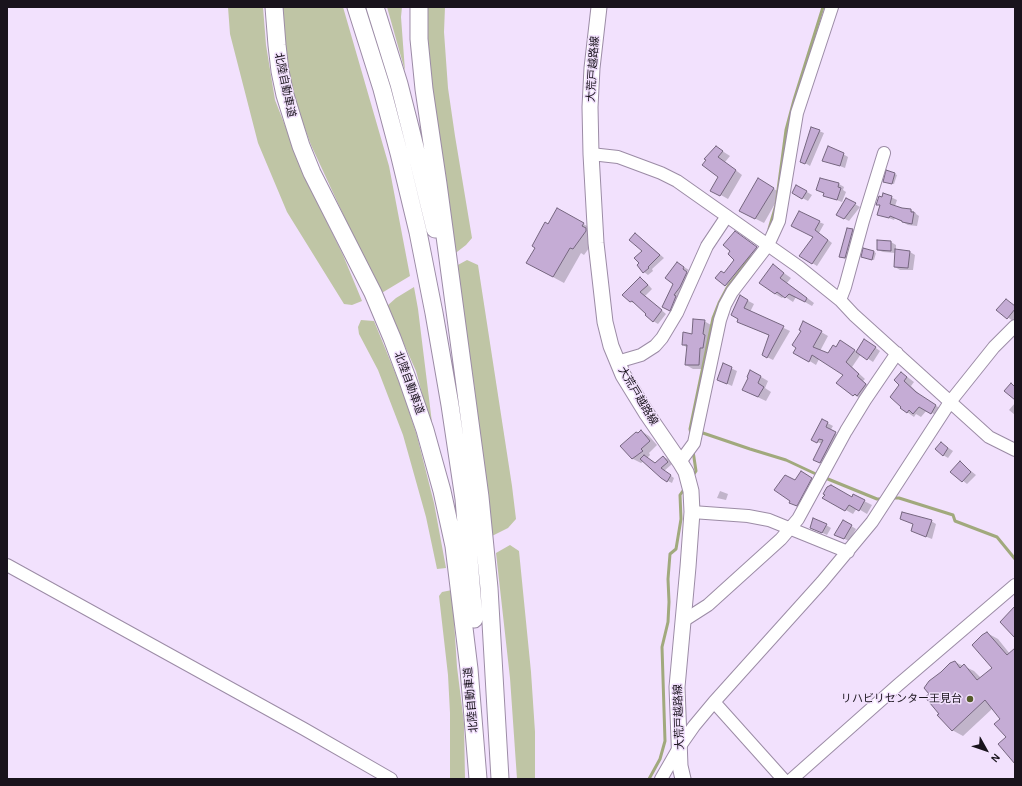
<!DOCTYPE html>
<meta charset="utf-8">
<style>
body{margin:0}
#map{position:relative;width:1022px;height:786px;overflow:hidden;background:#f2e1fd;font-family:"Alegreya Sans",sans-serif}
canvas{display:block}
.frame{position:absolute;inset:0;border:8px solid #19131c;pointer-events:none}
.north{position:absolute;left:966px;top:730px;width:40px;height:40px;-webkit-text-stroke:3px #f2e1fd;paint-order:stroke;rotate:130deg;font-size:11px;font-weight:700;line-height:16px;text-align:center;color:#19131c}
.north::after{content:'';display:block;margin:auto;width:14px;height:18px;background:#19131c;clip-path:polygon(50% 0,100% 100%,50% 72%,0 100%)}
</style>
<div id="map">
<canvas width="1022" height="786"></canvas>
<div class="frame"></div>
<div class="north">N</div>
</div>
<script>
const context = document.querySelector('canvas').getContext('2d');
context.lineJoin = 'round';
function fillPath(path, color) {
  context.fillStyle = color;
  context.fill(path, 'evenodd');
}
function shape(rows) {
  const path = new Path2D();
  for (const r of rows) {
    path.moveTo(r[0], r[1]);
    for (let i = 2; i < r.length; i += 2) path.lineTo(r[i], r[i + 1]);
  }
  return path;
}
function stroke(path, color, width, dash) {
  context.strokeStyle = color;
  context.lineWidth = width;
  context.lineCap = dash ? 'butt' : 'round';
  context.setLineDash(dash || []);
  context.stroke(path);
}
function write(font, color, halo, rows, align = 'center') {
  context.font = font + ' "Alegreya Sans","Noto Sans JP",sans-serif';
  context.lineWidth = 3;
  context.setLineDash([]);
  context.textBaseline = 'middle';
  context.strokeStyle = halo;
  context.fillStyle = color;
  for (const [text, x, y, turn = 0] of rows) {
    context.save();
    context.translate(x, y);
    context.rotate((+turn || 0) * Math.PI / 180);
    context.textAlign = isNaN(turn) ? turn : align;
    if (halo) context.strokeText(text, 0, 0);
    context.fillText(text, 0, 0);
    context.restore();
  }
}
fillPath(shape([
 [228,7,263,7,266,45,275,100,308,184,343,255,362,301,352,305,344,304,287,212,258,143,230,34],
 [283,7,343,7,389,166,410,276,380,294,311,145,294,99,285,52],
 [387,7,402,7,401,17,405,71],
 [424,7,445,7,444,32,448,88,455,136,472,238,466,245,453,255,433,120],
 [467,260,478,265,512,486,516,519,508,528,492,536,474,384,456,266],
 [414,287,418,309,434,439,416,371,387,306,396,298],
 [361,320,374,321,403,392,417,436,434,503,446,568,437,569,426,517,403,435,378,370,359,334,358,327],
 [510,545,519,551,531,672,535,732,535,779,517,779,510,678,496,553],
 [452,590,457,667,464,723,465,779,450,779,450,713,448,675,439,596,442,592]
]), '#bfc5a5');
fillPath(shape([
 [812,128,824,133,810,166,802,161],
 [716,147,730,156,725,162,742,175,728,199,719,194,720,176],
 [843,154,848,157,845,168,824,160],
 [895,174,897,175,894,184,886,182],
 [758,180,781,193,764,223,748,215],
 [839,184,844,187,843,190,846,192,842,202,825,196],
 [797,186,812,195,808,201,793,193],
 [884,194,897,200,895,206,911,210,916,213,916,214,919,216,917,226,908,225,895,218,894,220,878,214,881,206,878,204,883,198],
 [846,199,860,207,849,221,837,215],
 [557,209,594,230,597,237,584,255,581,253,564,283,538,269,548,225],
 [819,222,824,224,819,233,832,243,817,266,801,256,814,236,793,225],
 [853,230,858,233,850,260,840,257],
 [742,236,762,252,732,289,726,285,724,274,736,260],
 [640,237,664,258,652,269,653,271,648,275,644,272,638,265,640,263,643,251],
 [891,242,896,245,896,250,910,252,915,255,913,270,900,270,895,267,896,253,883,252,878,250],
 [874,252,876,253,874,260,864,257],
 [677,263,689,270,687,272,692,275,675,313,668,310,675,283],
 [774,266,791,278,787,283,814,303,812,306,796,297,793,302,784,296,782,298,775,294],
 [640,278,645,281,652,289,645,296,666,314,658,324,653,321,648,314,637,304,636,304,631,302],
 [741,297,754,304,750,312,790,331,773,360,763,355,770,336,745,325],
 [1015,306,1015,318,1013,321,998,310],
 [704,321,711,325,710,339,712,340,706,369,693,369,686,365,688,348,683,345],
 [804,322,828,336,820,351,828,354,836,348,847,345,857,352,869,343,880,351,873,362,861,354,852,367,865,379,863,381,872,389,861,399,854,395,844,375,819,359,816,365,795,352,803,331],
 [724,365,737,371,732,386,719,380],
 [751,371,768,381,765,388,771,392,766,401,751,394],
 [902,373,914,382,911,386,923,398,943,410,939,417,927,410,921,417,916,414,914,417,907,412,901,385],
 [1015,403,1015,415,1009,410],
 [822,420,833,426,830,431,840,436,825,465,814,459,822,444,813,440],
 [641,431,649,436,657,445,649,453,650,455,647,458,656,464,663,457,668,459,672,464,664,471,674,478,672,483,666,480,644,461,641,463,633,459,622,446],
 [941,443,953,451,948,458,943,455],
 [961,463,976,475,967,484,952,472],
 [801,473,816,481,801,508,795,505,795,482],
 [720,491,728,494,726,500,717,498],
 [826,494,864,501,872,505,867,514,857,508,853,514,824,498],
 [901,519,931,521,936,524,932,539,912,531,914,524],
 [843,521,856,529,849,541,836,535],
 [826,525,831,528,827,535,816,530],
 [987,633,998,639,1010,654,1015,649,1015,763,1002,719,993,708,963,736,952,730,940,714,955,662,974,671,981,678,993,668]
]), '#0003');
stroke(shape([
 [769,229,776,205,786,130,794,100,823,7],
 [700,432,750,449,786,460,818,475],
 [691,434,690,429,713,318,719,303,727,288,751,257],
 [692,477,696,471,693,451],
 [823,477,877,499,883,499],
 [891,498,899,498,953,515,955,521,997,537,1015,559],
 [649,779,660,759,665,741,662,647,668,622,669,602,668,579,670,554,676,549,681,519,680,495,685,488]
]), '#a1a97d', 3);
const building = shape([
 [811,127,820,130,805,164,800,162,811,127],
 [716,146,723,151,718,157,736,170,720,196,710,191,718,177,702,165,706,160,704,159,716,146],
 [828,146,844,153,840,166,822,161,828,146],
 [886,170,895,173,892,184,883,182,886,170],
 [758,178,774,188,755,219,739,211,758,178],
 [820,178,839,183,838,187,841,188,837,200,823,196,824,193,816,190,820,178],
 [796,185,807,191,802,199,792,193,796,185],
 [883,193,892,196,890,204,902,208,911,209,911,212,914,212,912,224,902,222,902,221,890,216,889,218,877,215,880,205,876,205,879,196,882,197,883,193],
 [846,198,856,203,844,219,836,215,846,198],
 [557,208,584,223,582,226,586,228,586,231,573,249,570,248,553,277,526,263,535,248,532,246,545,222,548,224,557,208],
 [799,211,820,221,815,230,828,240,812,264,799,256,813,237,791,226,799,211],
 [847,228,853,229,845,258,839,257,847,228],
 [735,231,757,247,725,286,715,278,721,271,724,273,734,260,728,254,730,251,723,245,735,231],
 [635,233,660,255,648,267,649,268,643,273,637,265,639,263,634,258,642,251,629,240,635,233],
 [877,240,891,241,891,251,877,250,877,240],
 [863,248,874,251,872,260,861,257,863,248],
 [895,249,910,251,908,268,894,267,895,249],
 [677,262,684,267,683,269,687,272,680,287,674,295,676,296,670,311,662,307,673,284,665,278,677,262],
 [773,264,784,273,780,278,807,298,805,302,789,294,785,298,777,292,775,294,759,283,773,264],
 [640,277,648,285,640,292,662,310,653,322,645,315,646,314,632,301,630,302,622,295,640,277],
 [740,295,748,300,744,308,784,326,767,358,762,355,769,335,737,322,738,319,731,315,740,295],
 [1006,299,1015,306,1015,309,1007,319,996,310,1006,299],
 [693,319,705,320,703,334,705,335,703,348,700,348,699,365,685,365,687,345,682,345,683,332,692,334,693,319],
 [803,321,822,331,813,347,828,353,833,345,836,347,840,340,855,350,846,362,859,374,857,376,866,384,857,396,855,394,853,396,836,383,843,375,812,355,809,362,793,353,796,348,792,345,801,331,799,330,803,321],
 [864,339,876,347,867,360,856,352,864,339],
 [723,363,732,367,727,384,717,380,723,363],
 [750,370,761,376,758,383,764,387,758,397,742,390,748,378,747,377,750,370],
 [901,372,907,377,904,381,916,392,936,405,931,414,919,407,913,414,909,410,907,413,900,408,901,407,890,397,899,385,894,380,901,372],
 [1011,383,1015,387,1015,400,1004,391,1011,383],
 [822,419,828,422,826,427,836,432,820,463,813,460,823,440,819,439,817,443,811,440,822,419],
 [641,430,650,441,641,449,643,451,632,459,620,446,636,432,638,433,641,430],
 [941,442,948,448,943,456,935,449,941,442],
 [644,455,655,463,663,456,668,462,661,468,671,475,667,482,661,478,640,459,644,455],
 [960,461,971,472,962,482,950,472,960,461],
 [801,471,812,478,797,506,789,503,790,501,774,490,785,475,795,480,801,471],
 [831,485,852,497,853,494,865,500,859,511,849,505,845,511,822,498,825,495,823,494,827,487,831,485],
 [902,512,932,520,926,537,911,531,913,524,900,519,902,512],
 [813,518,827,524,822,533,810,528,813,518],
 [843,520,852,525,844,539,834,535,843,520],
 [1015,606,1015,638,1000,622,1015,606],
 [987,632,1007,655,1015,648,1015,764,998,744,1006,737,994,724,1000,719,985,700,952,731,937,715,939,714,925,697,929,694,924,688,929,681,941,672,950,663,955,661,960,668,964,664,977,680,992,668,972,645,982,635,987,632]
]);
fillPath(building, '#c5acd5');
stroke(building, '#75667f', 1);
const minor = shape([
 [591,154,618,157,661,173,677,181,799,267,840,300,854,315,989,437,1015,450],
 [840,300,845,287,863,221,884,153],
 [617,362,641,355,655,346,662,338,677,313,707,246,727,216],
 [680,462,694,443,720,320,725,305,732,292,768,245,779,221,797,113,832,7],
 [692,512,748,516,769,520,848,552],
 [7,565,304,729,391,779],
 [683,621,708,605,781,539,798,519,846,431,865,400,897,353],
 [714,702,783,779],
 [661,779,680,746,694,726,714,702,822,582,872,522,950,402,994,347,1015,326],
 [792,779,898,685,1015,585]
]);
const major = shape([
 [599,7,592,68,590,107,591,154,596,243,605,322,611,346,623,375,647,414,680,462,686,472,691,491,692,512,688,567,677,687,680,766,683,779]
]);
const highway = shape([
 [274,7,277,45,280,71,285,95,301,146,312,173,373,293,392,338,407,378,425,430,442,491,454,546,469,669,478,779],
 [356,7,382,89,399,153,418,232,434,313,450,405,464,499,474,619],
 [375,7,399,84,415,147,435,229],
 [419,7,419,39,424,89,438,184,480,497,489,588,500,779]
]);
stroke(minor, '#9c8ca6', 14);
stroke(major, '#9c8ca6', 17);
stroke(highway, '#9c8ca6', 19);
stroke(minor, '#fff', 12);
stroke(major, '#fff', 15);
stroke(highway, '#fff', 17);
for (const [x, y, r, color] of [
 [970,699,4,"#545b29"]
]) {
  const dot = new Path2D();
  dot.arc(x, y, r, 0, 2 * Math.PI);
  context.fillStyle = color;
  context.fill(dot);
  stroke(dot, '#f2e1fd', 1.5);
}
write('11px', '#19131c', '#f2e1fd', [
 ["大荒戸越路線",593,69,-86],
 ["北陸自動車道",285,85,78],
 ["北陸自動車道",409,383,70],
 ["大荒戸越路線",638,396,59],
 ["北陸自動車道",471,700,-95],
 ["大荒戸越路線",679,717,-92]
]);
write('11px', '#19131c', '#f2e1fd', [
 ["リハビリセンター王見台",962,699]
], 'right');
</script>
